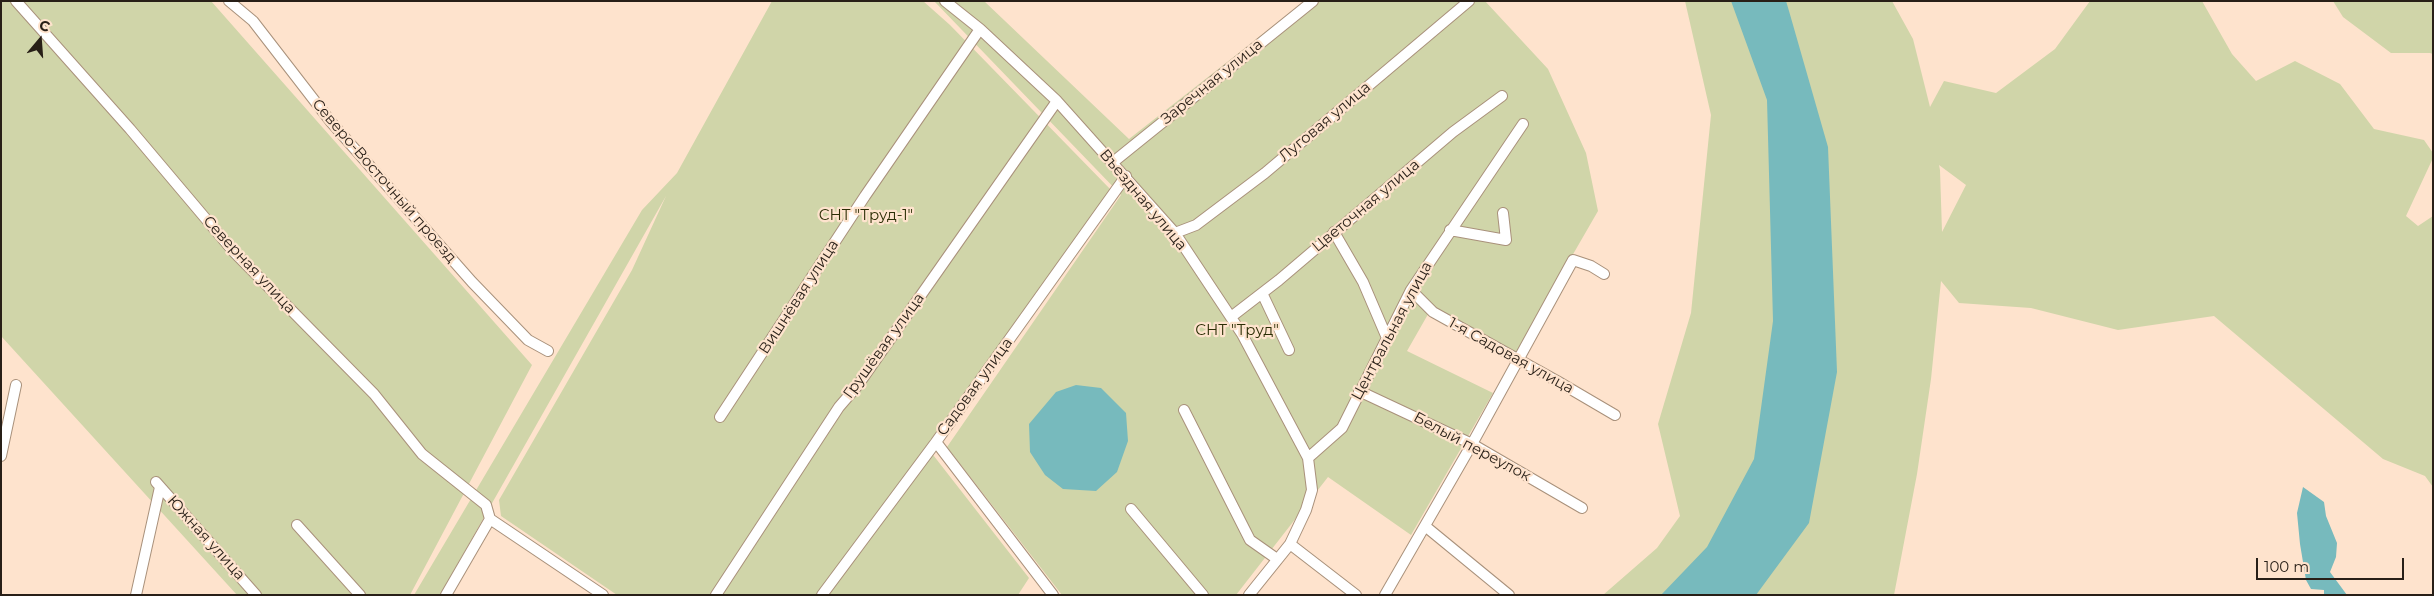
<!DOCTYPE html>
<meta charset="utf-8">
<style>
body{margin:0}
#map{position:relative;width:2434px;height:596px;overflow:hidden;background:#fee3cd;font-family:Montserrat,sans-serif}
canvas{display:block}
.frame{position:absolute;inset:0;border:2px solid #281f17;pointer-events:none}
.north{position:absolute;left:15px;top:15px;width:50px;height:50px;-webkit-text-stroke:4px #fee3cd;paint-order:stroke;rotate:18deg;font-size:14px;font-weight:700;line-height:20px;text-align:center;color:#281f17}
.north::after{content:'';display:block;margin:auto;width:18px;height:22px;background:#281f17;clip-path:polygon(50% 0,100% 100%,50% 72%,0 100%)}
.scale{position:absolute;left:2256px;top:558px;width:148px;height:22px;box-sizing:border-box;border:2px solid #281f17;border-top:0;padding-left:6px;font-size:15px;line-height:18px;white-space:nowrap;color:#281f17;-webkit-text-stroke:4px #fee3cd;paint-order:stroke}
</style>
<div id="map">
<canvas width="2434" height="596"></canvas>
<div class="frame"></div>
<div class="north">С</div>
<div class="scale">100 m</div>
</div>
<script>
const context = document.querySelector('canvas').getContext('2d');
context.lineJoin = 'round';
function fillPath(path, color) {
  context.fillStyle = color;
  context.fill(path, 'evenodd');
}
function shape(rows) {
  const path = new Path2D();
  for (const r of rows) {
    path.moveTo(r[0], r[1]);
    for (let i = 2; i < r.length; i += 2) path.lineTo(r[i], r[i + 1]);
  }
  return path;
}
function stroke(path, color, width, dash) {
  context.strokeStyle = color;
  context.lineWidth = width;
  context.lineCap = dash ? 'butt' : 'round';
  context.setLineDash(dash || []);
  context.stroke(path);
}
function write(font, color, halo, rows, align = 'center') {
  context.font = font + ' Montserrat,sans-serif';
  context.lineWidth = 4.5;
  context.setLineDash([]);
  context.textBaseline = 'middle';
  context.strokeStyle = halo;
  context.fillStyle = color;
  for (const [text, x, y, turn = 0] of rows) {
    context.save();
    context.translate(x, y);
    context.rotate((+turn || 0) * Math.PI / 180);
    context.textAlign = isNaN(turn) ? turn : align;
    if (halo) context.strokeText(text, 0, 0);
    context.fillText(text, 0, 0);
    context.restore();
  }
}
fillPath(shape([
 [1,1,211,1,532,365,410,595,237,595,1,336],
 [772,1,923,1,950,25,1111,190,930,451,1029,578,1018,595,617,595,501,516,499,500,632,270,666,196,440,595,414,595,642,210,677,173],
 [934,1,984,1,1129,139,1305,1,1485,1,1548,69,1586,153,1598,211,1516,353,1431,309,1407,351,1493,393,1411,535,1328,477,1236,595,1062,595,947,447,1121,195],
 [1685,1,1892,1,1913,39,1930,107,1944,81,1996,93,2055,49,2090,1,2202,1,2232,54,2256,81,2295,61,2340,84,2374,129,2424,140,2433,153,2433,158,2406,216,2418,226,2433,216,2433,487,2425,476,2383,459,2214,316,2118,330,2031,308,1959,303,1941,281,1931,379,1917,474,1894,595,1603,595,1657,548,1680,516,1658,424,1691,313,1711,115],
 [1939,165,1966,185,1942,232,1940,170],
 [2333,1,2433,1,2433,54,2430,53,2391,53,2343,17]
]), '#d0d5a9');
fillPath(shape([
 [1731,1,1786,1,1789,11,1828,147,1837,372,1809,523,1756,595,1661,595,1707,547,1754,459,1773,321,1767,100],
 [1076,385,1101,388,1126,413,1128,441,1117,472,1096,491,1063,489,1045,475,1030,452,1029,424,1056,392],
 [2303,487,2324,502,2326,516,2337,543,2336,557,2330,572,2347,595,2324,595,2324,590,2311,589,2306,580,2300,544,2297,513]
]), '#77babd');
const minor = shape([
 [16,1,130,129,233,251,374,394,422,454,486,505,490,519],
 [229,1,253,21,331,122,472,282,528,340,548,351],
 [945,1,980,29,1057,101,1175,233,1242,334,1308,458,1312,490,1306,510,1290,544,1249,595],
 [1112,163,1313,1],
 [1450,230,1506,240,1503,213],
 [1334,232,1363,282,1387,338],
 [1175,233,1196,225,1265,173,1469,1],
 [1411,290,1433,312,1557,381,1615,415],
 [1262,293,1289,350],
 [1231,317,1279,280,1453,132,1502,96],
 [1359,391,1472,444,1582,508],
 [1184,410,1250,540,1277,559],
 [720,417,865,196,980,29],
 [936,442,1053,595],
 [1,456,16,385],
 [1308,458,1342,428,1411,290,1523,124],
 [156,482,256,595],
 [1131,509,1203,595],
 [490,519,603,595],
 [297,525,360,595],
 [1425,526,1509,595],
 [1290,544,1356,595],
 [136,595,160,487],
 [446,595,490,519],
 [716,595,839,407,858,385,1057,101],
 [822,595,936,442,1126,176],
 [1385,595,1472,444,1573,260,1591,266,1604,274]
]);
stroke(minor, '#a9917b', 12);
stroke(minor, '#fff', 10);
write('15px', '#281f17', '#fee3cd', [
 ["Заречная улица",1212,82,-39],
 ["Луговая улица",1325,122,-40],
 ["Северо-Восточный проезд",384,181,49],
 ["Въездная улица",1143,200,50],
 ["Цветочная улица",1366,206,-40],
 ["Северная улица",249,265,47],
 ["Вишнёвая улица",799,297,-57],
 ["Центральная улица",1392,331,-62],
 ["Грушёвая улица",884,346,-54],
 ["1-я Садовая улица",1511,356,29],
 ["Садовая улица",975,387,-54],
 ["Белый переулок",1472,447,28],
 ["Южная улица",206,538,48]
]);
write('15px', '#2b2e05', '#fee3cd', [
 ["СНТ \"Труд-1\"",866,216],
 ["СНТ \"Труд\"",1237,331]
]);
</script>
